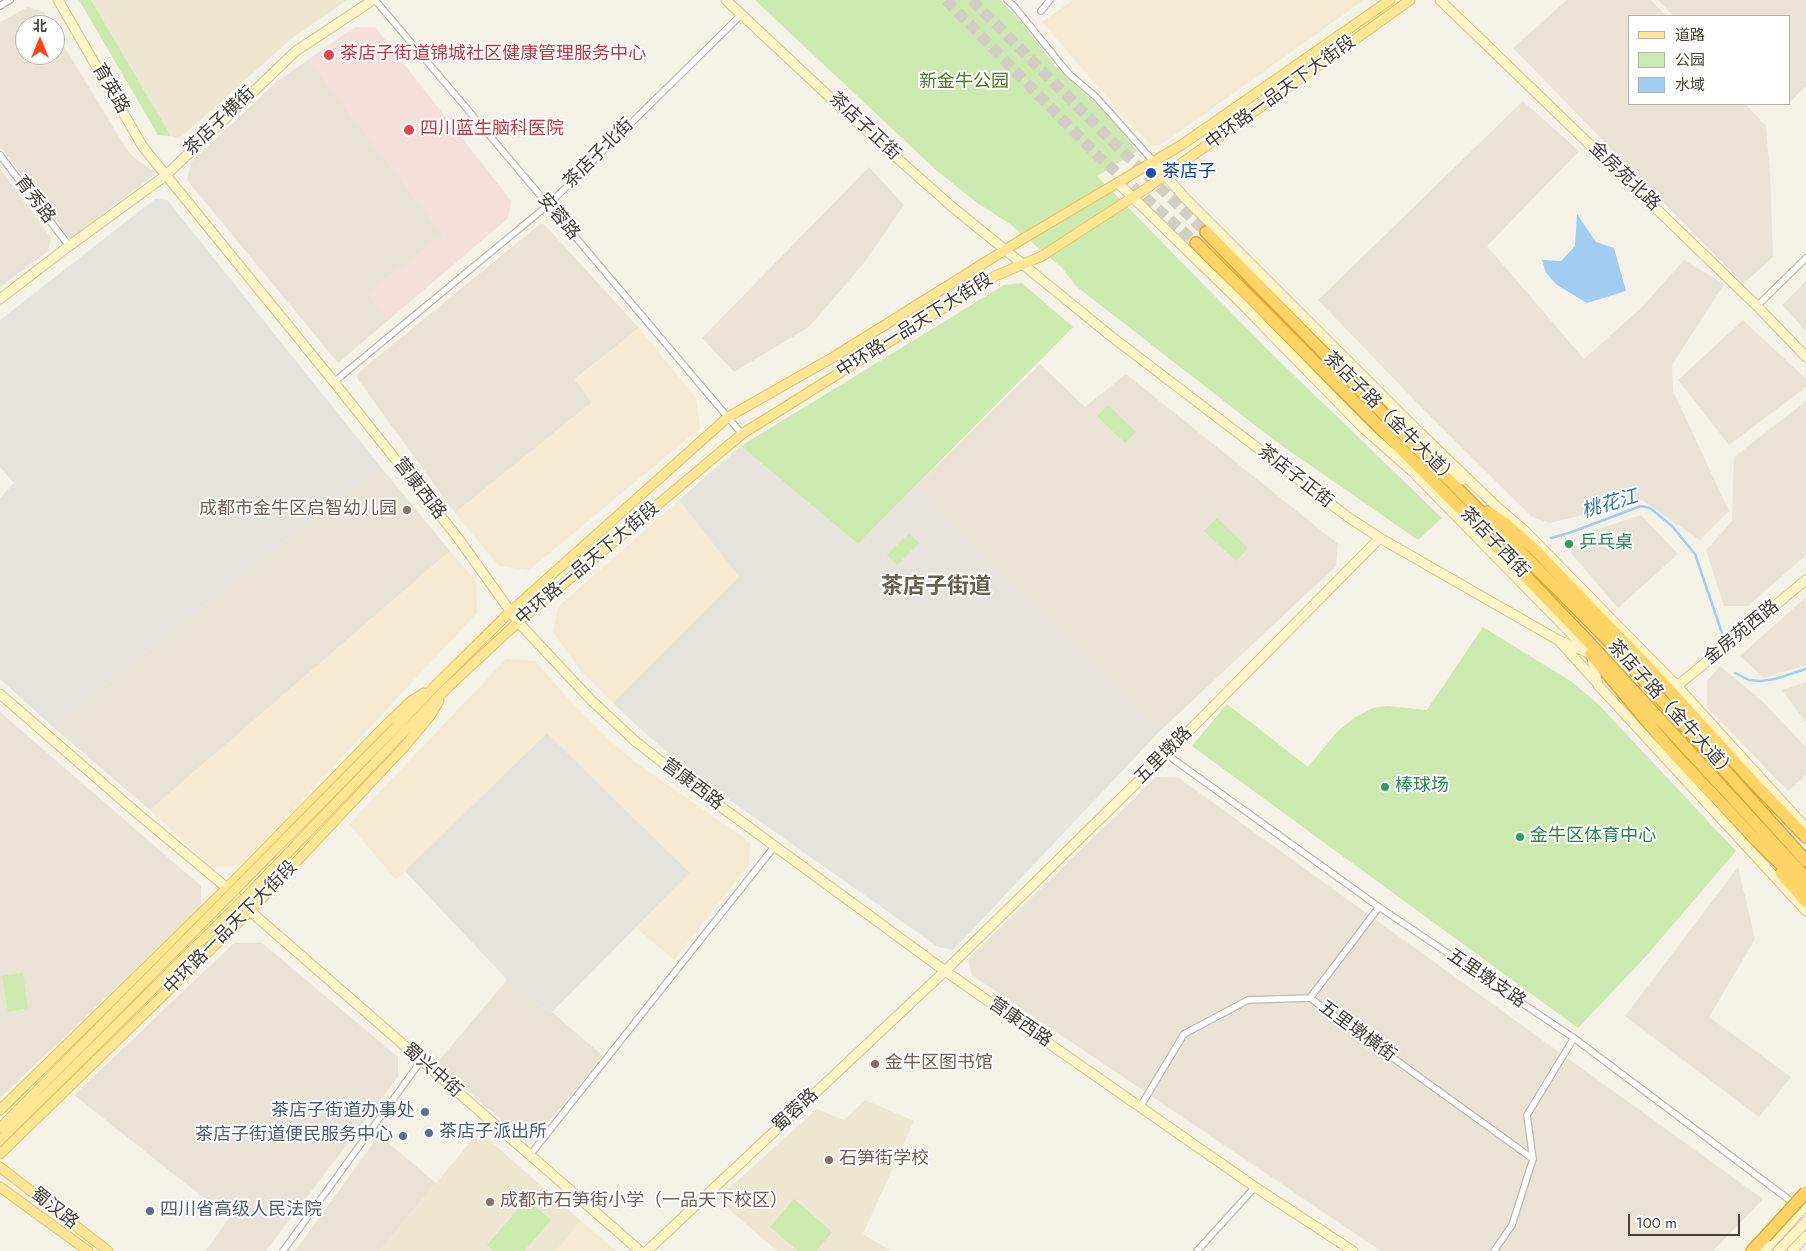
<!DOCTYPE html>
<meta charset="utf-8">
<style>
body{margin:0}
#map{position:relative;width:1806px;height:1251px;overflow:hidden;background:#f4f1e7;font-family:Jost,"Noto Sans SC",sans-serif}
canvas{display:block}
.legend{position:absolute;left:1628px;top:15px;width:162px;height:90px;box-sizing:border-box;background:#fff;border:1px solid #b5b3af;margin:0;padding:6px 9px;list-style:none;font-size:15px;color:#474136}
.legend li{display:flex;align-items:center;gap:10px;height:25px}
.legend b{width:25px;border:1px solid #b5b3af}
.north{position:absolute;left:15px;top:15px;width:50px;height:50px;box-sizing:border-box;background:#fff;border:1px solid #b5b3af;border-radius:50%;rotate:0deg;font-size:14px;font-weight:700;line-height:20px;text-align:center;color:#474136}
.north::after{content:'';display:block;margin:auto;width:18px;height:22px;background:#fe4314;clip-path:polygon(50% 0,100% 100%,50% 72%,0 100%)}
.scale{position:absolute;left:1628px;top:1214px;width:112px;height:22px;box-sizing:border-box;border:2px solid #474136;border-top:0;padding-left:6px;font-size:15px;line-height:18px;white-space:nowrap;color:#474136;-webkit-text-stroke:4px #fff;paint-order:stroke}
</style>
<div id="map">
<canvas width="1806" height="1251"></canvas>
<ul class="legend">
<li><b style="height:6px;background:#ffe695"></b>道路</li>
<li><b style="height:14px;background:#cce9af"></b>公园</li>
<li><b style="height:14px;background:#a2cdf2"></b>水域</li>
</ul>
<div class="north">北</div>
<div class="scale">100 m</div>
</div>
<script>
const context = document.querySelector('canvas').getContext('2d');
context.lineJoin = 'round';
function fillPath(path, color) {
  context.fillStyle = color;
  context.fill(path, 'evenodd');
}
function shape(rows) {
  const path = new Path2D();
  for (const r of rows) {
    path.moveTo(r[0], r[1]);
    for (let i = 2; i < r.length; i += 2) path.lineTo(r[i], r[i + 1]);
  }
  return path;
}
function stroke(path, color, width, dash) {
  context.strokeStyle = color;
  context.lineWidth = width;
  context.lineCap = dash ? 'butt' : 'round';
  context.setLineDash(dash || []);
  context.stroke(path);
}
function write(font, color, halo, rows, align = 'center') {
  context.font = font + ' Jost,"Noto Sans SC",sans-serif';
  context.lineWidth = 4;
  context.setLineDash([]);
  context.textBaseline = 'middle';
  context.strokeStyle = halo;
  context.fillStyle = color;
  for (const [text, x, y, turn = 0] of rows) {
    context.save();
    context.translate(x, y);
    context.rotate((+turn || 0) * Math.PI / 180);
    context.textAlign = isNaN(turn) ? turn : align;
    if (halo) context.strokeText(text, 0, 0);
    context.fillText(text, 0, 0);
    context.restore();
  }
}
fillPath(shape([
 [1567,0,1651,0,1666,16,1630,16,1630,104,1745,104,1766,126,1770,173,1773,257,1743,284,1513,48],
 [1658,0,1806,0,1806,86,1790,102,1790,16,1674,16],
 [28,7,44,12,51,25,25,25,25,55,55,55,55,31,127,150,137,160,154,171,154,175,70,239,0,146,0,22],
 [355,27,375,27,511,201,508,218,338,363,187,180,191,162,278,81],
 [1523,101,1579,151,1487,246,1584,359,1641,308,1684,260,1724,284,1672,365,1673,391,1729,511,1700,540,1642,500,1550,523,1532,517,1424,410,1318,300],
 [869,167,904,205,864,263,809,327,734,372,702,338],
 [0,169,51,238,48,251,0,287],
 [540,224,544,224,639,328,575,379,592,402,455,513,357,378,358,373],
 [1806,281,1806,331,1782,305],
 [1743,320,1806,379,1806,387,1729,445,1678,380],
 [1040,364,1085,407,1126,374,1338,544,1336,566,1158,733,915,487],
 [1806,401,1806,555,1748,606,1724,606,1706,550,1732,521,1734,457],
 [380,466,450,551,150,810,52,726],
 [1641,515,1678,554,1618,608,1570,552,1582,543,1580,535],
 [1806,597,1806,665,1764,678,1740,656],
 [1720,666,1762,701,1806,747,1806,775,1788,791,1707,707,1707,681],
 [1806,682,1806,722,1782,690],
 [0,712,201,886,201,906,0,1098],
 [1156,777,1179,778,1763,1199,1713,1251,1381,1251,972,975,968,959],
 [1738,867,1755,939,1709,1017,1791,1077,1759,1117,1625,1016],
 [234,943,262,943,398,1057,398,1077,266,1251,206,1251,229,1218,74,1095],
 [507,980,533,1002,552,1012,603,1056,537,1136,522,1137,436,1064],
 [379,1135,436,1183,380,1251,295,1251]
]), '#e8e3d5');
fillPath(shape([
 [1073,0,1364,0,1182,130,1160,145,1151,145,1125,118,1042,22],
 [639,328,696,398,700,428,529,570,499,566,455,513,592,402,575,380],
 [679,500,739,577,613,703,579,669,553,632,558,607],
 [450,551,476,581,477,613,241,865,212,867,150,810],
 [506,659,535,661,575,706,607,738,639,765,750,842,749,864,674,960,636,928,690,873,547,733,396,880,349,824],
 [581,1221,616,1251,556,1251]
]), '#f6e9d2');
fillPath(shape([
 [155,199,167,200,380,466,52,726,0,679,0,498,14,483,0,467,0,320],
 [741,446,858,544,915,487,1158,733,953,950,938,947,707,784,646,734,613,703,739,577,679,500],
 [547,733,690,873,552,1012,533,1002,513,986,405,871]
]), '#e6e2dc');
fillPath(shape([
 [91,0,347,0,291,39,179,139,171,136],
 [865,1100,914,1121,863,1234,891,1251,777,1251,717,1199,817,1109,844,1120],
 [479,1131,581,1221,556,1251,380,1251]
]), '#ede7d1');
fillPath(shape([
 [355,27,375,27,511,201,508,218,388,320,366,293,442,235,308,60]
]), '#f5dfda');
fillPath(shape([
 [79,0,91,0,171,136,158,135],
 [755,0,1000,0,1022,23,1055,66,1107,114,1137,151,1097,176,1269,351,1442,518,1418,540,1274,440,1076,286,1062,268,1010,224,976,202,936,170],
 [1022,283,1073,327,858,544,741,446,1004,285],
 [1108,405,1136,432,1125,443,1097,416],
 [1217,518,1248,548,1236,561,1204,531],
 [909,533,919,543,897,565,887,555],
 [1483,627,1572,682,1598,704,1736,851,1647,955,1578,1028,1192,746,1227,704,1308,767,1337,732,1354,718,1373,708,1387,706,1427,710],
 [23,973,28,1008,8,1012,2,976],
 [527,1199,551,1220,524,1251,493,1251,487,1245],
 [794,1199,832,1232,816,1251,798,1251,770,1227]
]), '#cce9af');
fillPath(shape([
 [1577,214,1596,242,1614,248,1626,291,1587,303,1557,285,1546,273,1542,260,1561,261,1575,246]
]), '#a2cdf2');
stroke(shape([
 [1551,538,1569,533,1641,506,1650,508,1672,526,1695,554,1722,633],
 [1735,673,1749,680,1761,681,1775,679,1806,669]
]), '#a2cdf2', 2.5);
stroke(shape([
 [946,0,1097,155,1196,243],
 [972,0,1114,143,1206,232]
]), '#d1cec4', 11, [11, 5.5]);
const street = shape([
 [375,0,742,434],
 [1007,0,1014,6,1068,73,1096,97,1154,162],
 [0,6,10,0],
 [1041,11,1050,0],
 [0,155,69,246],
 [1757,306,1806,258],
 [334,382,548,205,742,14],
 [1166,754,1379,907,1574,1038,1796,1205],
 [1310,998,1379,907],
 [1140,1107,1184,1034,1248,1000,1310,998,1533,1159],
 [530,1155,774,847],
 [283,1251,421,1061],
 [1197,1251,1255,1187],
 [1494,1251,1512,1225,1533,1159,1527,1115,1574,1038]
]);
const secondary = shape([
 [58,0,143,147,334,382,458,538,518,622,591,700,635,741,690,784,945,971,1255,1187,1353,1251],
 [726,0,852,118,950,205,1112,337,1348,517,1380,538,1558,640,1591,654],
 [1440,0,1757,306,1806,357],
 [1154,162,1184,197,1411,424,1496,506,1525,531,1677,686,1806,828],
 [1118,183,1237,299,1363,428,1414,473,1591,654,1598,685,1806,911],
 [0,299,69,246,165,176,296,51,373,0],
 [1431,456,1462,480],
 [1560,642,1598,684],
 [1677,686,1806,580],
 [0,694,138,814,227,888,250,911,640,1251],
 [647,1251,945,971,1166,754,1380,538],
 [1764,1251,1806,1205],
 [1778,1251,1806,1222],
 [1792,1251,1806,1236]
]);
const primary = shape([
 [396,727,434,687,511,611,728,417,832,358,1021,240,1183,144,1390,0],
 [403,733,447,688,518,622,742,434,993,277,1042,256,1147,188,1410,0],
 [0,1110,227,888,385,726,410,702,424,693],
 [0,1154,250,911,404,747,430,716,439,701],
 [0,1167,108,1251],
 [0,1187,88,1251]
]);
const highway = shape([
 [1206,232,1405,436,1607,639,1806,861],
 [1196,243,1456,504,1584,637,1806,878],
 [1488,512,1506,524,1535,550,1650,669,1755,784,1806,837],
 [1592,653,1591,654,1670,749,1754,838,1806,889],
 [1781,873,1806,902],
 [1752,1251,1765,1237]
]);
stroke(street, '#c0b9a9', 8);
stroke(secondary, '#d5c796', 11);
stroke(primary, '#e6c563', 11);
stroke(highway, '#e0a935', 14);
stroke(street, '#fff', 5.5);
stroke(secondary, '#fff4c6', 9);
stroke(primary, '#ffe695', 9);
stroke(highway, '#ffd467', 11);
const primaryBridge = shape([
 [0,1128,396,727],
 [0,1140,246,897,403,733]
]);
const highwayBridge = shape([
 [1765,1237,1806,1192]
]);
stroke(primaryBridge, '#e6c563', 11, []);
stroke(highwayBridge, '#e0a935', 14, []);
stroke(primaryBridge, '#ffe695', 9);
stroke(highwayBridge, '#ffd467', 11);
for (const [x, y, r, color] of [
 [329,55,6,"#e0444e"],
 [409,130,6,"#e0444e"],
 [1151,173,6,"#1a4fb4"],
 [407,510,5,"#8d6e63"],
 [1569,544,5,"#2e9e5b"],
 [1385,787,5,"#2e9e5b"],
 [1520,837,5,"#2e9e5b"],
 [875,1064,5,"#8d6e63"],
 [425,1112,5,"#5c6f8a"],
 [429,1133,5,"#5c6f8a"],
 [403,1136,5,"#5c6f8a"],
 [829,1160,5,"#8d6e63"],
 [490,1202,5,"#8d6e63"],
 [150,1211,5,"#5c6f8a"]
]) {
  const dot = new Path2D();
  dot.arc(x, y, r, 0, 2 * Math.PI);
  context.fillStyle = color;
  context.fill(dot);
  stroke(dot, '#fff', 2);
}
write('18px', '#be3a42', '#fff', [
 ["茶店子街道锦城社区健康管理服务中心",340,55],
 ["四川蓝生脑科医院",420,130]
], 'left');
write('18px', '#437a28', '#fff', [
 ["新金牛公园",964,83]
]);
write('18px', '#474136', '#fff', [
 ["育英路",110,89,60],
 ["中环路一品天下大街段",1281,93,-36],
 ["茶店子横街",220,122,-44],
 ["茶店子正街",864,127,43],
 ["茶店子北街",599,154,-45],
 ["金房苑北路",1624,177,44],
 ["育秀路",34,200,53],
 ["安蓉路",558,217,50],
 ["中环路一品天下大街段",915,326,-32],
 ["茶店子路（金牛大道）",1390,419,45],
 ["茶店子正街",1295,477,38],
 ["营康西路",419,489,52],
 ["茶店子西街",1494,543,46],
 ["中环路一品天下大街段",588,564,-40],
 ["金房苑西路",1742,633,-39],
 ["茶店子路（金牛大道）",1671,710,48],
 ["五里墩路",1164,756,-45],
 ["营康西路",692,785,37],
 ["中环路一品天下大街段",231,928,-45],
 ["五里墩支路",1486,979,34],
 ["营康西路",1020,1023,35],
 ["五里墩横街",1357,1032,36],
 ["蜀兴中街",432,1071,41],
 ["蜀蓉路",796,1111,-43],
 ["蜀汉路",54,1209,38]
]);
write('18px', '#164399', '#fff', [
 ["茶店子",1162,173]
], 'left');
write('18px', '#785e54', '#fff', [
 ["成都市金牛区启智幼儿园",397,510,"right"],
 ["金牛区图书馆",885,1064],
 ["石笋街学校",839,1160],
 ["成都市石笋街小学（一品天下校区）",500,1202]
], 'left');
write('18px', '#27864d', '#fff', [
 ["乒乓桌",1579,544],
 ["棒球场",1395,787],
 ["金牛区体育中心",1530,837]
], 'left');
write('18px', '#4e5e75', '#fff', [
 ["茶店子街道办事处",415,1112],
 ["茶店子派出所",439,1133,"left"],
 ["茶店子街道便民服务中心",393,1136],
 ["四川省高级人民法院",160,1211,"left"]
], 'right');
write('italic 19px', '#2d75b6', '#fff', [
 ["桃花江",1610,505,-16]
]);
write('bold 22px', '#6a604d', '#fff', [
 ["茶店子街道",936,588]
]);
</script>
